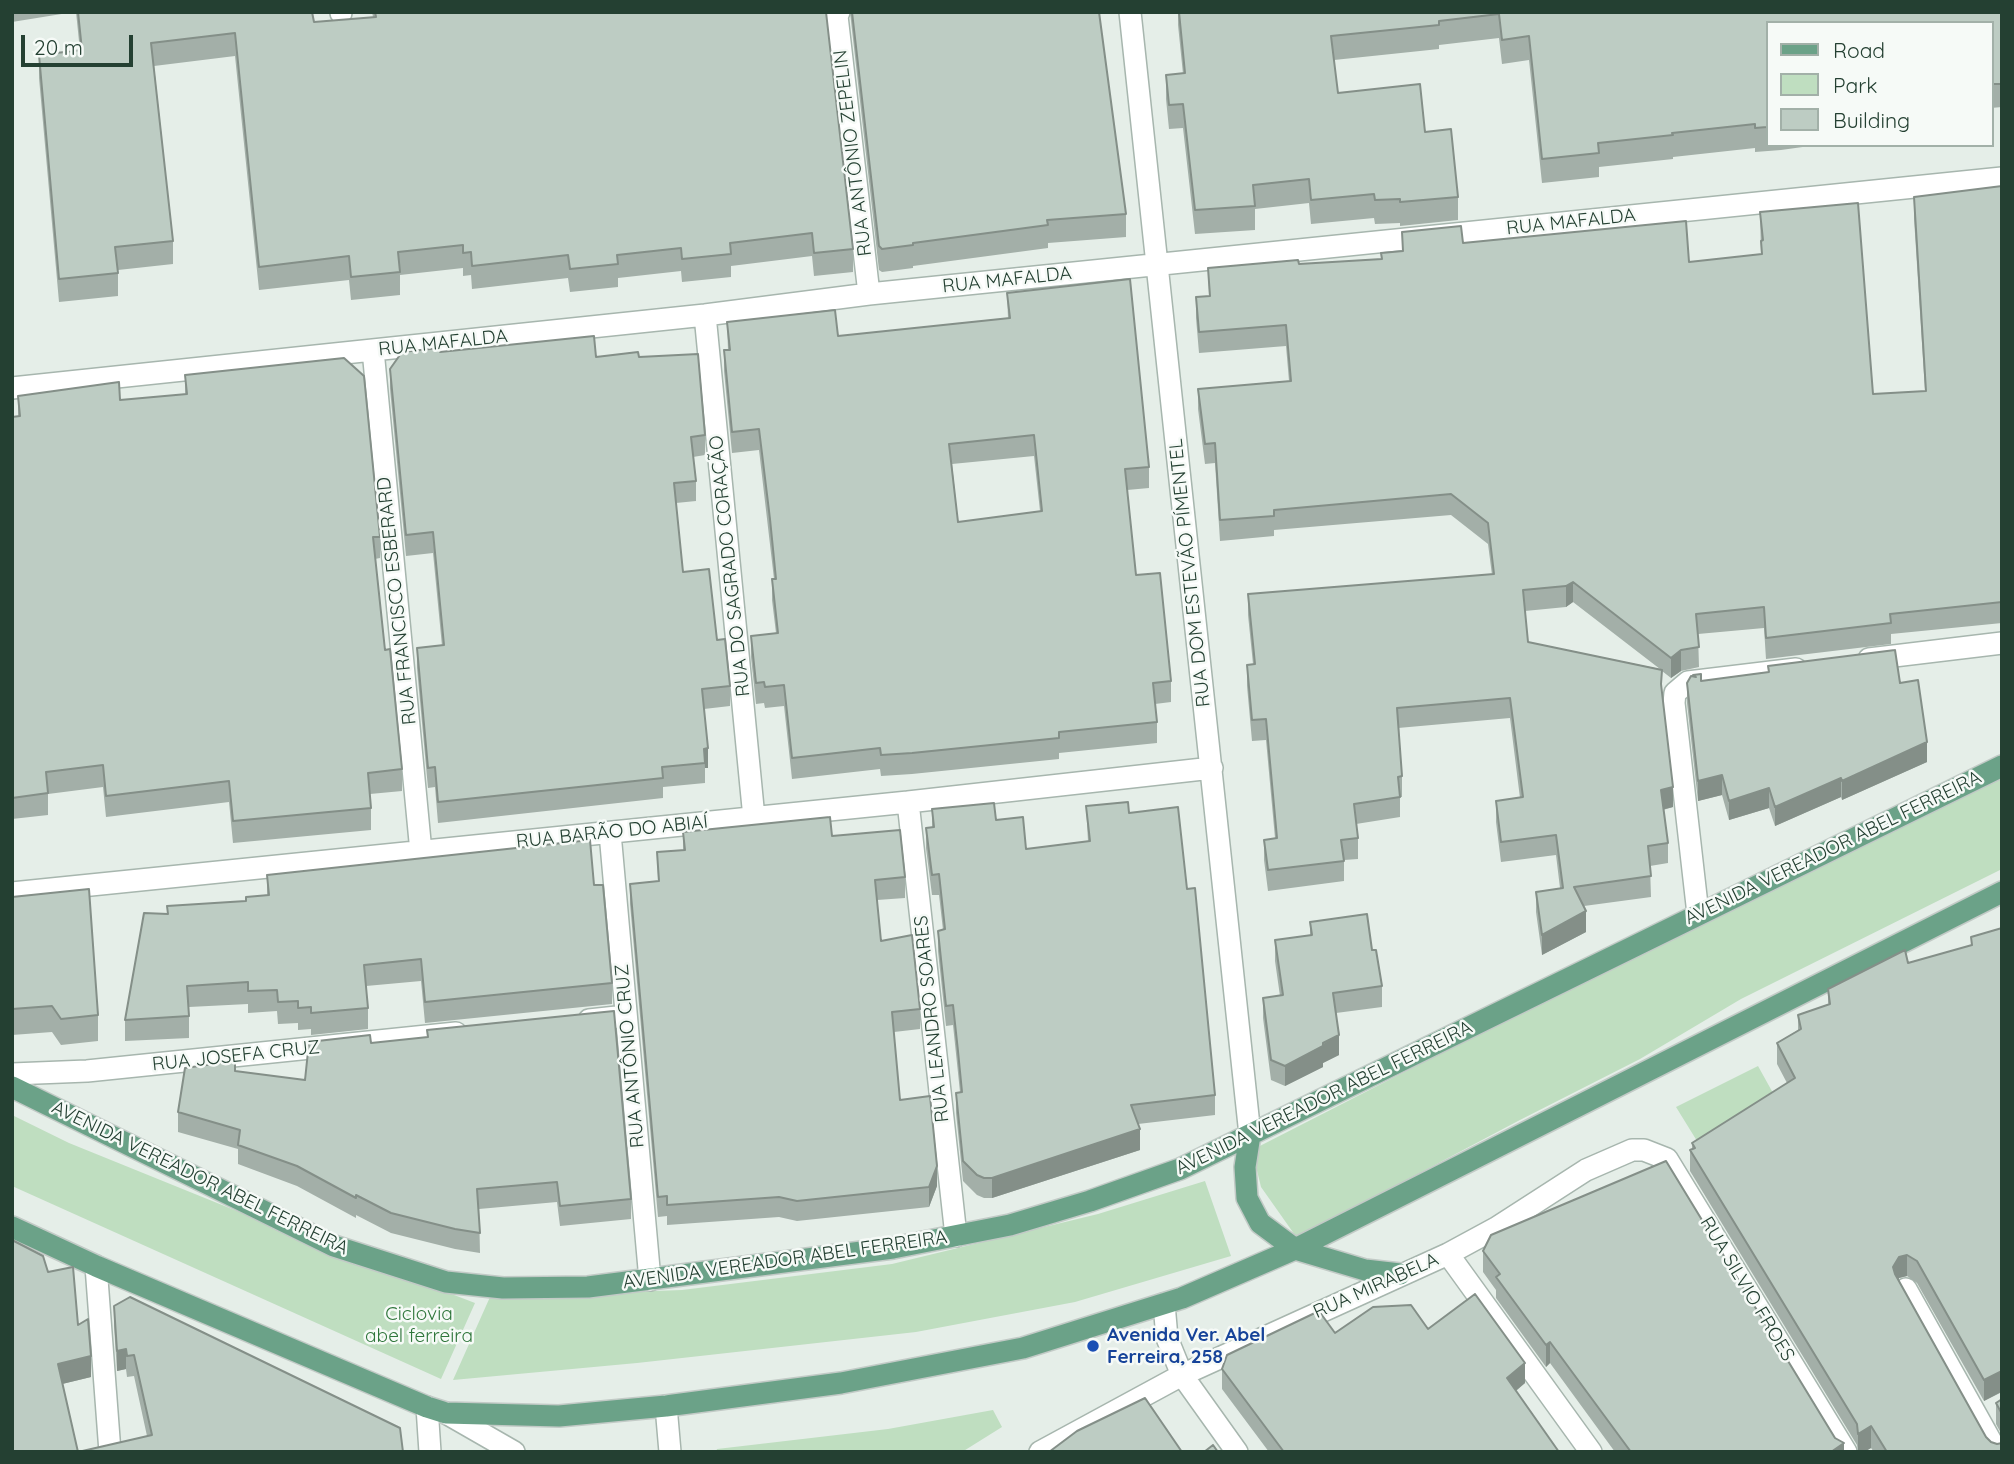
<!DOCTYPE html>
<meta charset="utf-8">
<style>
body{margin:0}
#map{position:relative;width:2014px;height:1464px;overflow:hidden;background:#e5eee8;font-family:Quicksand,sans-serif}
canvas{display:block}
.frame{position:absolute;inset:0;border:14px solid #244032;pointer-events:none}
.legend{position:absolute;left:1766px;top:21px;width:228px;height:126px;box-sizing:border-box;background:#f6faf7;border:2px solid #a2b0a8;margin:0;padding:9px 12px;list-style:none;font-size:21px;color:#244032}
.legend li{display:flex;align-items:center;gap:14px;height:35px}
.legend b{width:35px;border:2px solid #a2b0a8}
.scale{position:absolute;left:21px;top:35px;width:112px;height:32px;box-sizing:border-box;border:4px solid #244032;border-top:0;padding-left:9px;font-size:21px;line-height:24px;white-space:nowrap;color:#244032;-webkit-text-stroke:5px #f6faf7;paint-order:stroke}
</style>
<div id="map">
<canvas width="2014" height="1464"></canvas>
<div class="frame"></div>
<ul class="legend">
<li><b style="height:9px;background:#6ba288"></b>Road</li>
<li><b style="height:19px;background:#bfdec0"></b>Park</li>
<li><b style="height:19px;background:#bdccc3"></b>Building</li>
</ul>
<div class="scale">20 m</div>
</div>
<script>
const context = document.querySelector('canvas').getContext('2d');
context.lineJoin = 'round';
function fillPath(path, color) {
  context.fillStyle = color;
  context.fill(path, 'evenodd');
}
function shape(rows) {
  const path = new Path2D();
  for (const r of rows) {
    path.moveTo(r[0], r[1]);
    for (let i = 2; i < r.length; i += 2) path.lineTo(r[i], r[i + 1]);
  }
  return path;
}
function stroke(path, color, width, dash) {
  context.strokeStyle = color;
  context.lineWidth = width;
  context.lineCap = dash ? 'butt' : 'round';
  context.setLineDash(dash || []);
  context.stroke(path);
}
function write(font, color, halo, rows, align = 'center') {
  context.font = font + ' Quicksand,sans-serif';
  context.lineWidth = 5;
  context.setLineDash([]);
  context.textBaseline = 'middle';
  context.strokeStyle = halo;
  context.fillStyle = color;
  for (const [text, x, y, turn = 0] of rows) {
    context.save();
    context.translate(x, y);
    context.rotate((+turn || 0) * Math.PI / 180);
    context.textAlign = isNaN(turn) ? turn : align;
    if (halo) context.strokeText(text, 0, 0);
    context.fillText(text, 0, 0);
    context.restore();
  }
}
fillPath(shape([
 [2002,776,2002,869,1741,999,1640,1059,1518,1121,1297,1238,1261,1187,1252,1150,1827,856],
 [1758,1066,1773,1093,1697,1141,1676,1107],
 [12,1115,69,1143,269,1224,475,1303,441,1379,12,1186],
 [1205,1181,1231,1256,1075,1302,916,1332,637,1363,453,1380,490,1297,682,1290,892,1264,1098,1214],
 [993,1410,1002,1427,962,1452,716,1452,717,1449,888,1429]
]), '#bfdec0');
const minor = shape([
 [341,12,341,13],
 [839,12,837,16,869,294],
 [1130,12,1250,1135],
 [705,315,754,818],
 [373,350,421,852],
 [12,388,705,315,869,294,2002,178],
 [1869,659,2002,643],
 [908,802,956,1236],
 [610,833,650,1280],
 [12,893,908,802,1212,768],
 [1698,914,1674,703,1675,693,1688,682,1796,669],
 [589,1020,626,1016],
 [12,1074,87,1071,456,1033],
 [1448,1254,1591,1452],
 [96,1266,110,1452],
 [1906,1289,1997,1452],
 [1164,1304,1167,1338,1182,1375,1237,1452],
 [666,1406,670,1452],
 [427,1407,430,1452],
 [446,1413,514,1452],
 [1040,1452,1182,1375,1448,1254,1496,1228,1586,1170,1632,1150,1644,1150,1667,1159,1846,1452]
]);
const major = shape([
 [12,1087,334,1246,446,1282,503,1288,588,1287,893,1248,1010,1225,1090,1201,1180,1169,2002,766],
 [1250,1135,1245,1167,1247,1198,1260,1223,1295,1249,1365,1270,1400,1274],
 [12,1227,96,1266,427,1407,446,1413,559,1416,666,1406,841,1383,1023,1348,1182,1298,1295,1249,2002,892]
]);
stroke(minor, '#a7b6ae', 24);
stroke(major, '#c2cac6', 24);
stroke(minor, '#fff', 21);
stroke(major, '#6ba288', 21);
fillPath(shape([
 [12,12,74,12,12,22],
 [76,12,312,12,314,22,373,17,372,12,826,12,853,249,853,272,814,276,812,256,731,266,731,277,682,282,681,271,618,278,618,287,570,292,568,278,472,289,471,275,463,276,463,268,400,275,400,295,351,300,349,280,259,290,235,56,154,66,173,241,173,264,118,270,118,296,59,302,39,78,39,55,80,51],
 [850,12,1099,12,1126,214,1126,237,1048,243,1048,248,913,266,913,268,882,272,879,270],
 [1178,12,2002,12,2002,107,1991,108,1991,23,1767,23,1767,145,1817,145,1781,150,1755,152,1755,148,1673,157,1673,159,1599,167,1599,177,1542,183,1529,60,1502,64,1499,38,1439,45,1439,49,1334,60,1338,93,1425,132,1458,197,1458,220,1400,226,1400,223,1375,224,1374,218,1311,224,1309,203,1255,209,1255,230,1195,234,1183,128,1169,129,1166,99,1166,75,1183,74,1178,25],
 [2002,186,2002,623,1891,634,1891,644,1766,659,1764,628,1698,634,1699,667,1681,671,1671,678,1662,671,1662,694,1673,807,1663,810,1668,843,1668,863,1650,866,1651,897,1584,906,1586,932,1542,955,1536,912,1536,892,1560,888,1556,855,1501,862,1496,822,1496,801,1520,798,1510,718,1398,728,1402,776,1402,797,1400,797,1400,817,1356,824,1358,838,1358,859,1344,860,1344,881,1268,891,1264,860,1264,840,1275,838,1266,740,1252,741,1247,686,1247,665,1253,664,1248,615,1248,594,1492,575,1488,544,1451,515,1274,530,1274,536,1220,541,1215,463,1205,464,1198,409,1198,389,1289,381,1286,346,1199,353,1196,318,1196,297,1209,296,1208,268,1299,264,1381,259,1381,253,1402,251,1402,232,1463,243,1689,262,1761,254,1760,212,1873,394,1925,391,1914,218,1914,197],
 [1573,602,1660,669,1528,642,1525,611,1566,607],
 [1007,293,1149,467,1149,488,1127,490,1136,575,1171,681,1171,702,1155,704,1157,722,1157,743,1059,753,1059,759,912,774,881,776,880,769,792,779,784,706,765,708,764,703,756,704,751,657,751,636,776,633,772,600,772,579,774,579,759,450,732,453,724,371,724,350,728,350,727,322,838,336,1008,318],
 [1034,456,1040,511,958,522,952,464],
 [440,352,639,357,705,435,705,455,693,457,696,481,696,501,676,503,683,572,717,640,730,686,730,706,704,709,708,768,705,768,705,783,663,787,663,798,438,823,435,787,428,788,417,668,417,648,442,646,433,553,406,556,390,389,390,369],
 [185,375,380,537,380,558,375,559,385,650,402,769,402,791,370,794,371,808,371,830,233,843,229,802,106,817,103,787,48,794,48,815,12,819,12,417,18,416,18,396,120,400,185,394],
 [1693,675,1701,681,1900,683,1927,762,1842,800,1841,797,1775,826,1769,808,1729,820,1722,795,1698,801,1687,703,1687,683,1693,677],
 [1086,806,1129,813,1187,889,1215,1095,1215,1115,1138,1124,1140,1150,992,1198,984,1198,977,1195,963,1181,956,1113,956,1093,960,1092,953,1025,946,1026,938,951,938,931,943,930,939,895,932,895,926,848,926,828,932,827,932,809,996,820,1026,849,1088,841],
 [683,832,832,836,905,877,905,898,877,900,881,941,920,1009,920,1029,894,1032,900,1100,937,1186,929,1207,797,1221,779,1217,667,1225,667,1216,658,1217,630,904,630,884,658,881,657,852,683,850],
 [267,875,594,885,612,983,612,1004,425,1023,421,981,366,986,368,1008,368,1029,311,1035,311,1029,298,1030,298,1023,278,1024,277,1011,248,1013,248,1004,189,1007,189,1038,125,1041,125,1020,167,914,167,906,246,901,267,895],
 [12,897,98,1015,98,1041,61,1045,52,1032,12,1035],
 [1310,922,1372,950,1382,986,1382,1007,1336,1013,1339,1055,1323,1063,1323,1067,1285,1086,1271,1080,1263,1018,1263,998,1280,996,1275,961,1275,940,1310,935],
 [2002,928,2002,1392,1984,1401,1917,1283,1907,1276,1899,1278,1898,1280,1986,1437,2002,1452,1874,1452,1871,1448,1864,1452,1858,1452,1857,1445,1690,1171,1690,1150,1692,1150,1692,1143,1787,1083,1777,1064,1777,1043,1798,1030,1798,1015,1828,1005,1828,989,1971,945,1971,937],
 [427,1030,631,1199,631,1219,560,1226,557,1202,479,1209,480,1253,455,1249,391,1233,356,1215,356,1218,297,1186,238,1164,238,1149,178,1132,178,1112,235,1071,305,1080,371,1043,427,1037],
 [1483,1251,1844,1452,1615,1452,1550,1363,1546,1367,1496,1298,1496,1290,1483,1272],
 [48,1272,78,1325,91,1377,62,1384,78,1452,147,1436,134,1376,127,1377,126,1369,117,1371,114,1326,114,1306,403,1452,12,1452],
 [1428,1329,1525,1383,1516,1391,1559,1452,1269,1452,1222,1389,1222,1369,1335,1333],
 [2002,1399,2002,1435,1996,1424,1996,1403]
]), '#a3afa8');
fillPath(shape([
 [1573,582,1573,602,1566,607,1566,586],
 [1681,650,1681,671,1671,678,1671,658],
 [1927,742,1927,762,1842,800,1842,781],
 [708,748,708,768,705,768,704,749],
 [1722,775,1722,795,1698,801,1698,781],
 [1841,778,1841,797,1775,826,1775,807],
 [1673,787,1673,807,1661,810,1661,790],
 [1769,788,1769,808,1729,820,1729,801],
 [1586,911,1586,932,1542,955,1542,935],
 [1339,1035,1339,1055,1323,1063,1323,1067,1285,1086,1285,1066],
 [1140,1129,1140,1150,992,1198,992,1178],
 [937,1166,937,1186,929,1207,929,1187],
 [1907,1255,1907,1276,1899,1278,1893,1288,1893,1267,1899,1257],
 [1550,1342,1550,1363,1546,1367,1546,1345],
 [126,1349,126,1369,117,1371,117,1351],
 [91,1356,91,1377,58,1385,58,1364],
 [1525,1363,1525,1383,1507,1398,1507,1378],
 [2001,1371,2001,1392,1984,1401,1984,1380],
 [1871,1426,1871,1448,1864,1452,1858,1452,1858,1434],
 [1844,1443,1844,1452,1831,1452]
]), '#848f88');
const building = shape([
 [78,12,312,12,314,22,376,17,375,12,826,12,853,249,814,253,812,233,730,243,731,254,682,259,681,248,617,255,618,264,570,269,568,255,472,266,471,252,463,253,463,245,398,252,400,272,351,277,349,256,259,267,235,33,151,43,173,241,115,247,118,273,59,279,39,55,82,50,78,12],
 [852,12,1099,12,1126,214,1047,220,1048,225,913,243,913,245,882,249,879,246,852,12],
 [1179,12,2002,12,2002,84,1991,84,1991,23,1767,23,1767,127,1755,128,1755,124,1672,133,1673,135,1598,143,1599,153,1542,159,1529,36,1502,40,1499,14,1439,21,1439,25,1331,36,1338,93,1420,84,1425,132,1451,129,1458,197,1400,202,1400,199,1375,200,1374,194,1311,200,1309,179,1253,185,1255,206,1195,210,1183,104,1169,105,1166,75,1185,73,1179,12],
 [2002,186,2002,602,1890,614,1891,623,1766,638,1764,607,1696,614,1699,647,1681,650,1671,658,1573,582,1566,586,1523,590,1528,642,1662,670,1661,684,1673,787,1661,790,1668,843,1648,846,1651,876,1574,887,1586,911,1542,935,1536,892,1563,888,1556,835,1501,842,1496,801,1523,797,1510,698,1397,708,1402,776,1398,777,1400,797,1354,804,1358,838,1341,840,1344,861,1268,870,1264,840,1277,838,1266,719,1252,720,1247,665,1255,664,1248,594,1494,574,1488,523,1451,494,1274,510,1274,516,1220,520,1215,443,1205,444,1198,389,1291,381,1286,325,1199,332,1196,297,1210,296,1208,268,1298,260,1299,264,1382,259,1381,253,1403,251,1402,232,1461,226,1463,243,1686,221,1689,262,1762,254,1761,241,1763,240,1760,212,1858,203,1873,394,1926,391,1914,197,2002,186],
 [1130,279,1149,467,1125,469,1136,575,1160,573,1171,681,1153,683,1157,722,1059,732,1059,738,912,753,881,755,880,748,792,758,784,685,765,687,764,682,756,683,751,636,778,633,772,579,776,579,770,519,759,429,732,432,724,350,730,350,727,322,835,310,838,336,1010,318,1007,293,1130,279],
 [1034,435,1042,511,958,522,949,444,1034,435],
 [594,336,596,357,638,352,639,357,698,354,705,435,691,437,696,481,674,483,683,572,709,569,717,640,725,639,730,686,702,689,708,748,704,749,705,763,662,767,663,778,438,802,435,767,428,768,417,648,444,645,433,532,406,535,390,369,402,352,439,348,440,352,594,336],
 [344,358,364,376,380,537,373,537,385,650,390,649,402,769,368,773,371,808,233,821,229,781,106,796,103,765,46,772,48,793,12,798,12,417,20,416,18,396,119,382,120,400,187,394,185,375,344,358],
 [1895,650,1900,683,1918,680,1927,742,1842,781,1841,778,1775,807,1769,788,1729,801,1722,775,1698,781,1687,683,1691,676,1696,677,1693,675,1701,674,1701,681,1769,672,1768,666,1895,650],
 [1128,802,1129,813,1178,807,1187,889,1195,888,1215,1095,1131,1105,1140,1129,992,1178,984,1178,977,1175,963,1161,956,1093,962,1092,958,1051,953,1005,946,1006,938,931,945,929,939,874,932,875,926,828,934,827,932,809,994,803,996,820,1023,817,1026,849,1090,841,1086,806,1128,802],
 [830,817,832,836,900,830,905,877,875,880,881,941,912,935,920,1009,892,1012,900,1100,930,1096,937,1166,929,1187,797,1201,779,1197,667,1205,667,1196,658,1197,630,884,659,881,657,852,685,850,683,832,830,817],
 [590,840,594,885,603,885,612,983,425,1002,421,959,364,965,368,1008,311,1013,311,1007,298,1008,298,1001,278,1002,277,990,248,991,248,982,187,986,189,1016,125,1020,144,913,168,914,167,906,246,901,246,897,269,895,267,875,590,840],
 [89,889,98,1015,61,1019,52,1006,12,1009,12,897,89,889],
 [1367,914,1372,950,1376,950,1382,986,1333,993,1339,1035,1323,1043,1323,1046,1285,1066,1271,1060,1263,998,1283,995,1275,940,1312,935,1310,922,1367,914],
 [2002,928,2002,1371,1984,1380,1917,1261,1907,1255,1899,1257,1893,1267,1895,1274,1986,1437,1991,1442,1997,1444,2002,1443,2002,1452,1887,1452,1871,1426,1858,1434,1857,1424,1690,1150,1695,1148,1692,1143,1795,1078,1777,1043,1801,1029,1798,1015,1830,1004,1828,989,1905,950,1908,963,1972,945,1971,937,2002,928],
 [614,1011,631,1199,560,1206,557,1182,477,1189,480,1233,455,1229,391,1213,356,1195,356,1198,297,1166,238,1145,240,1130,178,1112,185,1068,235,1061,235,1071,305,1080,309,1042,370,1035,371,1043,428,1037,427,1030,614,1011],
 [1666,1161,1835,1438,1844,1443,1831,1452,1631,1452,1550,1342,1546,1345,1496,1277,1500,1274,1483,1251,1491,1235,1666,1161],
 [12,1240,43,1256,48,1272,73,1267,78,1325,88,1319,91,1356,58,1364,78,1452,152,1435,134,1355,127,1356,126,1349,117,1351,114,1306,130,1297,400,1428,403,1452,12,1452,12,1240],
 [1475,1294,1525,1363,1507,1378,1559,1452,1284,1452,1222,1369,1227,1355,1319,1311,1335,1333,1373,1307,1411,1305,1428,1329,1475,1294],
 [1145,1398,1182,1452,1049,1452,1077,1431,1145,1398],
 [2002,1399,2002,1414,1996,1403,2002,1399],
 [1213,1445,1218,1452,1204,1452,1213,1445]
]);
fillPath(building, '#bdccc3');
stroke(building, '#848f88', 2);
for (const [x, y, r, color] of [
 [1093,1346,7,"#1a4fb4"]
]) {
  const dot = new Path2D();
  dot.arc(x, y, r, 0, 2 * Math.PI);
  context.fillStyle = color;
  context.fill(dot);
  stroke(dot, '#f6faf7', 2.5);
}
write('19px', '#244032', '#f6faf7', [
 ["RUA ANTÔNIO ZEPELIN",853,153,-97],
 ["RUA MAFALDA",1571,222,-6],
 ["RUA MAFALDA",1007,280,-6],
 ["RUA MAFALDA",443,343,-6],
 ["RUA DO SAGRADO CORAÇÃO",730,566,-96],
 ["RUA DOM ESTEVÃO PÍMENTEL",1190,573,-96],
 ["RUA FRANCISCO ESBERARD",397,601,-96],
 ["RUA BARÃO DO ABIAÍ",612,832,-6],
 ["AVENIDA VEREADOR ABEL FERREIRA",1833,848,-26],
 ["RUA LEANDRO SOARES",932,1019,-96],
 ["RUA JOSEFA CRUZ",236,1056,-6],
 ["RUA ANTÔNIO CRUZ",630,1056,-95],
 ["AVENIDA VEREADOR ABEL FERREIRA",1324,1098,-26],
 ["AVENIDA VEREADOR ABEL FERREIRA",200,1178,26],
 ["AVENIDA VEREADOR ABEL FERREIRA",785,1260,-8],
 ["RUA MIRABELA",1376,1286,-24],
 ["RUA SILVIO FROES",1747,1289,59]
]);
write('19px', '#2f763b', '#f6faf7', [
 ["Ciclovia",419,1314],
 ["abel ferreira",419,1336]
]);
write('bold 19px', '#164399', '#f6faf7', [
 ["Avenida Ver. Abel",1107,1335],
 ["Ferreira, 258",1107,1357]
], 'left');
</script>
